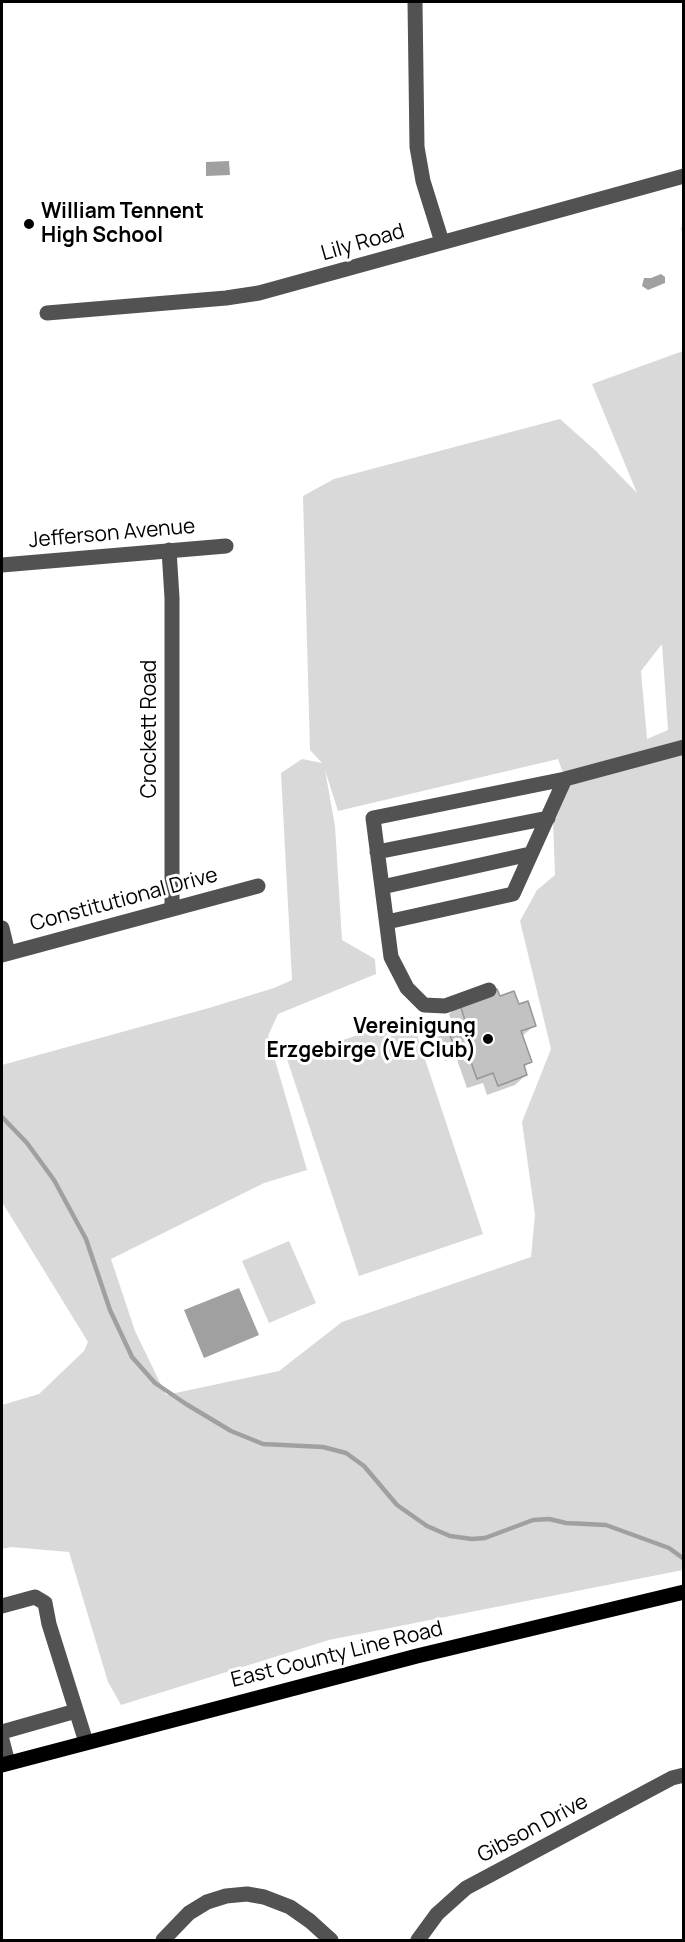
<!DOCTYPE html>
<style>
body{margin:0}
#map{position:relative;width:685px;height:1942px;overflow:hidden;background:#fff;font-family:Manrope,sans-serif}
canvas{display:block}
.frame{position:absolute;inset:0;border:3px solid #000;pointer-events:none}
</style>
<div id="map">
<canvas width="685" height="1942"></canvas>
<div class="frame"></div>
</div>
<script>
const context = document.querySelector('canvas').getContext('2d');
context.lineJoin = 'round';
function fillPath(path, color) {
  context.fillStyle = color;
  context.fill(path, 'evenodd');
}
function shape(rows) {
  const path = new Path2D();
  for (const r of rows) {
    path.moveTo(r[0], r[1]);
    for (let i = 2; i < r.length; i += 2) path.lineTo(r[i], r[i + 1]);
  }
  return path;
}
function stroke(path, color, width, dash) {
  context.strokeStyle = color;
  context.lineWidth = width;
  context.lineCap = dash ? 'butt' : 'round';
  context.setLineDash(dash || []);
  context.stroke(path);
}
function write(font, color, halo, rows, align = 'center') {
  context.font = font + ' Manrope,sans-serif';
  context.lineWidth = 6;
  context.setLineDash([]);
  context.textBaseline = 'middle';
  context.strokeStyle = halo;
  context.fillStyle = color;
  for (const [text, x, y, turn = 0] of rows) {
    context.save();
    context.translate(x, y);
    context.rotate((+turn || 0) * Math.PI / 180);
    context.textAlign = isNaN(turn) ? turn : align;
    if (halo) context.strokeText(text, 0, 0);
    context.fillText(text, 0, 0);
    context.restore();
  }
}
fillPath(shape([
 [683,351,683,1570,329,1640,121,1705,108,1682,69,1552,11,1547,2,1549,2,1405,39,1394,84,1351,88,1342,2,1202,2,1065,209,1008,274,988,292,980,281,773,302,759,322,763,310,750,303,496,334,479,560,419,596,451,637,493,592,384],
 [662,644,668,730,647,739,641,671],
 [558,759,565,779,586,765,552,794,555,875,537,890,520,921,551,1049,522,1122,535,1215,531,1257,342,1322,279,1371,166,1395,135,1331,111,1259,264,1183,307,1170,268,1036,278,1014,376,974,375,959,342,940,335,826,325,770,338,811],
 [411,1017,483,1234,359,1276,287,1059],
 [289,1241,316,1303,269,1323,242,1261]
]), '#d9d9d9');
fillPath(shape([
 [229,161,230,175,206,176,206,162],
 [661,274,665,277,665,283,648,290,642,286,644,278,651,278],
 [239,1288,259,1335,204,1358,184,1310]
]), '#a0a0a0');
fillPath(shape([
 [684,225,684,238,681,228],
 [499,998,518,1006,535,1025,521,1037,530,1061,523,1068,526,1075,515,1085,487,1095,483,1083,467,1088,456,1057,445,1061,437,1038,448,1028,453,1026,449,1014,460,1004]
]), '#0003');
stroke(shape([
 [2,1117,27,1143,54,1180,86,1239,110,1310,132,1357,155,1383,186,1404,231,1431,263,1444,323,1447,346,1453,364,1466,397,1505,427,1526,450,1536,472,1539,485,1538,533,1520,549,1519,566,1523,606,1525,669,1548,684,1559]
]), '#a0a0a0', 4.5);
const building = shape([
 [497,989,500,996,514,991,519,1004,528,1001,536,1026,521,1031,532,1062,524,1065,527,1075,498,1086,493,1073,477,1079,466,1048,456,1052,447,1027,465,1020,459,1002,497,989]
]);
fillPath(building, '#c2c2c2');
stroke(building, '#969696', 1.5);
stroke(shape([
 [415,2,417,147,423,181,442,242],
 [47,313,226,298,259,293,684,176],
 [169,550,172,598,172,908],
 [2,565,226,546],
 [377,852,548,818],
 [382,887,530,854],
 [387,922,513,894,565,779],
 [2,928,8,953],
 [2,955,258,886],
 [489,990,445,1006,424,1005,407,988,391,957,373,818,565,779,684,747],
 [2,1606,35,1597,45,1603,49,1624,86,1742],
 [2,1732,76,1711],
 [2,1740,8,1763],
 [163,1940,189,1913,207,1902,226,1896,247,1894,264,1897,290,1907,310,1921,331,1940],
 [418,1940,437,1914,466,1888,672,1778,684,1775]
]), '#525252', 15);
stroke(shape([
 [2,1765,417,1656,684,1592]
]), '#000', 15);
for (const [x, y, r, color] of [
 [29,224,6,"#000"],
 [488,1039,6,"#000"]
]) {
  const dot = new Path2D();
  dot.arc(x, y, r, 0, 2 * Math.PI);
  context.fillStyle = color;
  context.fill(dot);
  stroke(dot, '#fff', 2);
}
write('bold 21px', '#000', '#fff', [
 ["William Tennent",41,212],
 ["High School",41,236],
 ["Vereinigung",476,1027,"right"],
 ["Erzgebirge (VE Club)",476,1051,"right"]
], 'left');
write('21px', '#000', '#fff', [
 ["Lily Road",363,243,-16],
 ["Jefferson Avenue",112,534,-5],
 ["Crockett Road",150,729,-90],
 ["Constitutional Drive",124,900,-15],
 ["East County Line Road",337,1655,-14],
 ["Gibson Drive",533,1829,-28]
]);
</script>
